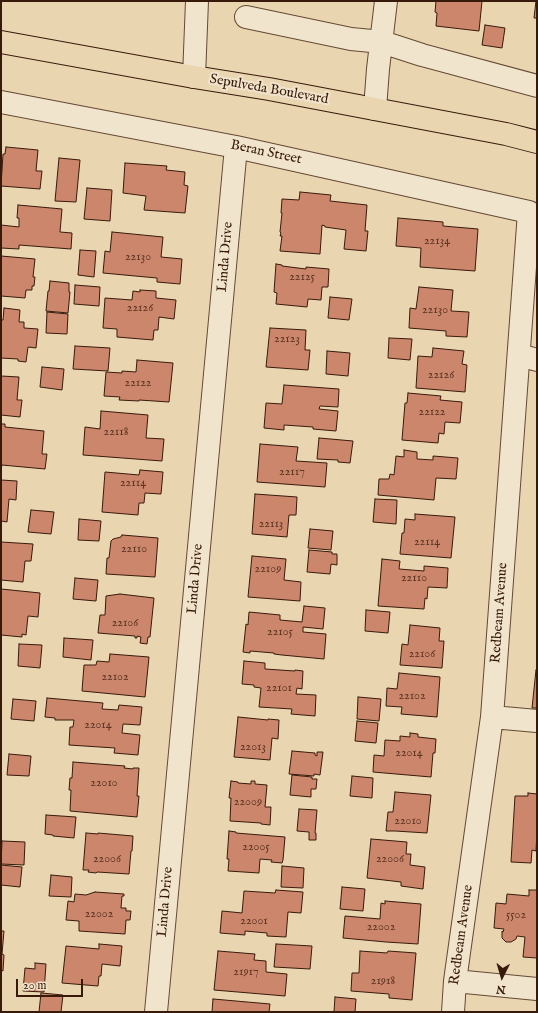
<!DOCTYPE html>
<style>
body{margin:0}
#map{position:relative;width:538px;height:1013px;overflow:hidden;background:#ead5b1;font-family:"IM FELL English",serif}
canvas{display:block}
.frame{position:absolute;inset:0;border:2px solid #381a0b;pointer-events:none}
.north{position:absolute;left:482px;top:957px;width:40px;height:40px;-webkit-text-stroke:3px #f1e4cc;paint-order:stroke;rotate:185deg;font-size:11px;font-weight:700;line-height:16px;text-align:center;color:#381a0b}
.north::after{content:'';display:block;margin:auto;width:14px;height:18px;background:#381a0b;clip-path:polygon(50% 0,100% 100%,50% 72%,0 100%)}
.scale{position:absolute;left:16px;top:979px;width:67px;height:18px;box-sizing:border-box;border:2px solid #381a0b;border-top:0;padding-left:5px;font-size:12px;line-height:14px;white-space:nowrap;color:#381a0b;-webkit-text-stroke:3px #f1e4cc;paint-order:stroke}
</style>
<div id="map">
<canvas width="538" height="1013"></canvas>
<div class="frame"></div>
<div class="north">N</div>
<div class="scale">20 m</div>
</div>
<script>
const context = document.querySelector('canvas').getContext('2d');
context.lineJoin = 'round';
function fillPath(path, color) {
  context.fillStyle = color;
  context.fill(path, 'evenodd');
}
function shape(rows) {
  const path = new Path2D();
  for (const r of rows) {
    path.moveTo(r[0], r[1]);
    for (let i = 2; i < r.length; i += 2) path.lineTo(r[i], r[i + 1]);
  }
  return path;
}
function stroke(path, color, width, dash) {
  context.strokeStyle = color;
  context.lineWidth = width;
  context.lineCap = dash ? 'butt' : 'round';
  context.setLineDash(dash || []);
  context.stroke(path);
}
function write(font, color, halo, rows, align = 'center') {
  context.font = font + ' "IM FELL English",serif';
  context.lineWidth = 4;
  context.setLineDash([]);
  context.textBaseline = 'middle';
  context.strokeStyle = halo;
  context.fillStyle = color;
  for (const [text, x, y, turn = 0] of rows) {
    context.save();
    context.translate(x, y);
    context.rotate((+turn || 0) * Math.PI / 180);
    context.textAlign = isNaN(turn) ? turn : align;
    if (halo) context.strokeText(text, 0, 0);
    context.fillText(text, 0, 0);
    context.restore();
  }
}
const building = shape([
 [436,1,482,1,479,31,436,26,437,13,435,12,436,1],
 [536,1,537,1,537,18,534,18,536,1],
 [485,25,505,28,502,48,482,45,485,25],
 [6,147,38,150,36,171,42,171,40,189,1,186,3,154,5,154,6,147],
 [59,158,80,160,76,202,55,201,59,158],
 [125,163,167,166,166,170,185,172,184,185,188,186,185,213,144,210,146,196,123,193,125,163],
 [87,188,112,190,110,221,84,219,87,188],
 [300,192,331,195,330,201,367,205,365,231,368,231,366,251,344,249,346,230,325,227,325,226,322,225,320,254,280,251,282,236,280,236,281,233,280,232,282,213,281,213,282,199,299,200,300,192],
 [18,205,62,209,60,232,72,233,71,249,19,245,19,249,1,248,1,225,19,227,19,218,17,218,18,205],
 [398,218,443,222,443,226,478,229,475,271,420,267,421,248,396,246,398,218],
 [112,232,163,237,161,257,182,259,180,284,157,282,157,278,103,273,105,251,110,252,112,232],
 [80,250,96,251,94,277,78,275,80,250],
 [1,256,35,259,33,277,35,277,34,286,32,286,32,290,26,290,25,298,1,296,1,256],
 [276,264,282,265,282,266,306,269,306,267,329,269,328,287,322,287,321,300,308,299,307,307,276,304,277,293,274,292,276,264],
 [50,281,69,283,69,292,70,292,68,313,46,311,48,291,49,291,50,281],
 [75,285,100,287,99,306,74,304,75,285],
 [419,287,453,290,451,311,469,312,467,337,446,336,446,331,409,328,410,308,416,309,419,287],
 [140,290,156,291,156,298,176,300,174,319,159,317,158,330,154,330,153,340,117,337,117,329,103,328,105,298,132,300,133,291,140,292,140,290],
 [330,297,352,299,349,320,328,318,330,297],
 [4,308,20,310,19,322,24,322,24,328,38,329,36,348,28,347,26,362,18,361,18,359,1,358,1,320,3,320,4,308],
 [47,312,68,314,67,334,46,333,47,312],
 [270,328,306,330,305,350,310,350,308,370,266,367,270,328],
 [389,338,412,339,410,360,388,358,389,338],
 [75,346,110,348,108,371,73,369,75,346],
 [433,348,464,351,462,364,467,365,465,392,416,388,418,356,432,357,433,348],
 [327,351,350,353,348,376,326,374,327,351],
 [137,360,173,363,169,402,139,400,139,401,119,400,120,397,104,396,106,372,122,373,122,371,136,372,137,360],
 [42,367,64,369,62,390,40,387,42,367],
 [1,376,19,377,17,400,22,400,20,417,1,415,1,376],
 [284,385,339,389,338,407,320,406,319,409,338,411,336,431,313,429,313,427,284,425,284,430,264,428,266,403,282,404,284,385],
 [408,393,441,396,440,400,462,402,460,423,445,422,444,434,439,433,438,443,402,440,405,403,407,403,408,393],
 [101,411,148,415,146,438,164,439,162,461,83,455,85,427,100,429,101,411],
 [1,424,5,424,5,427,44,431,42,454,47,454,45,469,2,465,1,469,1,424],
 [319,438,353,441,350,463,338,462,338,460,317,459,319,438],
 [260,444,298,447,296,461,327,463,325,487,257,482,260,444],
 [404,450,417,452,417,459,433,460,433,456,458,458,456,479,436,478,434,500,378,495,379,479,389,479,390,474,394,475,396,456,404,457,404,450],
 [140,470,163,472,161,494,145,493,144,503,139,503,138,515,102,512,105,472,139,475,140,470],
 [1,480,17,481,16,500,9,499,7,522,1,521,1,480],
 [255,494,297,497,296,515,289,515,287,537,252,534,255,494],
 [375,499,397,500,396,524,373,522,375,499],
 [31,510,54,512,51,534,28,532,31,510],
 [415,514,455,517,451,558,400,554,402,533,404,533,405,519,415,520,415,514],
 [79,519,101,521,99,541,78,540,79,519],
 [310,529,333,531,331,550,308,548,310,529],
 [122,535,158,538,155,577,106,574,107,558,109,558,111,541,113,539,121,537,122,535],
 [1,542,33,544,31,561,25,561,23,582,1,580,1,542],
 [309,550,332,552,332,554,337,554,337,565,331,564,330,574,307,572,309,550],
 [252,556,286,559,284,580,301,582,300,601,248,597,252,556],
 [382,559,400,561,399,569,424,571,424,566,448,568,447,588,428,587,427,599,425,598,424,609,378,606,382,559],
 [75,578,98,580,96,601,73,599,75,578],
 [1,589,40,593,38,617,28,616,26,635,22,634,22,637,1,635,1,589],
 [120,594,154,598,150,637,148,637,147,644,140,643,141,637,137,636,137,638,135,638,135,636,98,633,100,615,105,615,106,596,120,594],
 [304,606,325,608,323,629,303,627,303,632,326,634,324,659,282,655,274,654,274,653,250,651,250,653,243,652,246,624,248,625,249,612,280,615,280,620,302,622,304,606],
 [366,610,390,612,388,633,365,631,366,610],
 [410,625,440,628,439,641,444,641,442,668,400,665,402,644,408,645,410,625],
 [64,638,93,640,91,660,63,657,64,638],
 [19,644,42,645,40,668,18,666,19,644],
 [110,654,149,657,145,697,82,691,84,665,96,665,97,661,109,662,110,654],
 [244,661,265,663,265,669,295,671,295,670,303,671,302,689,297,688,296,694,316,695,315,716,291,714,292,709,259,707,261,688,254,687,254,685,242,684,244,661],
 [536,670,537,670,537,708,532,708,536,670],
 [399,673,440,677,437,717,401,714,402,707,386,706,387,688,397,689,399,673],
 [358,697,381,699,379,721,357,719,358,697],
 [47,698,103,703,102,709,118,710,119,705,142,707,140,725,123,724,122,733,140,735,138,755,114,753,115,748,69,745,70,727,73,727,74,720,55,720,55,718,45,717,47,698],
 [13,699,36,701,34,721,11,719,13,699],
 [238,717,268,720,268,719,279,720,278,739,272,738,270,760,234,757,238,717],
 [357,721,378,723,376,743,355,741,357,721],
 [410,733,418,734,418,737,436,739,435,753,433,753,431,777,373,772,374,755,384,756,385,740,400,741,400,736,410,737,410,733],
 [292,751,315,753,315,755,317,756,317,752,323,752,320,775,314,774,314,776,289,774,292,751],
 [9,754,31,756,29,776,7,775,9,754],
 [73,762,125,766,124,768,133,769,133,768,139,768,137,796,139,796,137,817,70,811,71,790,69,790,70,778,72,778,73,762],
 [292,775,312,777,312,779,317,779,316,789,311,789,311,797,290,795,292,775],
 [352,776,373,778,372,798,350,796,352,776],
 [231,781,238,782,238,783,251,784,251,781,255,781,255,784,267,785,265,807,271,807,270,825,261,824,261,823,230,821,231,798,229,798,231,781],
 [395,792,431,795,427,833,395,831,386,831,388,812,393,812,395,792],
 [528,793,537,794,537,832,536,851,532,850,531,863,511,862,515,796,528,796,528,793],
 [299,809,317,810,315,833,316,833,316,840,309,840,309,832,297,831,299,809],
 [46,815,76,817,74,838,53,836,53,835,45,834,46,815],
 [229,831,236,832,236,833,285,837,283,860,282,863,271,862,272,860,260,859,259,873,228,871,229,859,227,859,229,831],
 [86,833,98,834,98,833,133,836,132,851,131,851,129,874,97,872,96,873,88,872,89,870,83,870,86,833],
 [371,839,407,842,406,854,411,854,410,865,425,867,423,889,401,886,401,882,367,878,371,839],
 [2,841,25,842,24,865,1,864,2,841],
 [1,865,22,867,20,887,1,885,1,865],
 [282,866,304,868,303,888,281,887,282,866],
 [51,875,72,877,71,897,49,896,51,875],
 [342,887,365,889,363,911,340,909,342,887],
 [276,890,303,892,301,913,288,912,286,937,267,936,267,933,245,931,245,935,220,933,222,911,242,913,244,891,275,893,276,890],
 [529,890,537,890,537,958,523,957,525,937,517,936,516,939,511,942,506,942,502,938,502,931,503,932,504,929,494,928,496,903,506,904,507,894,529,896,529,890],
 [95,892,124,894,124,896,122,896,121,908,126,908,126,911,131,911,130,920,126,920,125,934,79,931,79,921,66,920,68,901,74,902,75,894,86,895,95,892],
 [385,901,421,904,418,944,386,942,343,938,345,916,380,919,381,903,385,904,385,901],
 [1,931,4,931,2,954,4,955,3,971,1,970,1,931],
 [99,944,122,946,120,966,102,964,101,976,99,976,98,986,62,983,66,946,99,949,99,944],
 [276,944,312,946,310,969,274,967,276,944],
 [218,951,255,954,254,960,266,961,266,972,287,974,285,996,214,990,218,951],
 [360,951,387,953,388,951,416,953,412,1000,389,998,389,994,351,991,352,973,359,973,360,951],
 [35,963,46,964,44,992,23,991,25,968,35,969,35,963],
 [41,993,63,995,61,1012,39,1012,41,993],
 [335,997,356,999,355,1012,334,1012,335,997],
 [213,999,270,1004,269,1012,212,1012,213,999]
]);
fillPath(building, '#cc866c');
stroke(building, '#381a0b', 1);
const minor = shape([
 [246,17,351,39,382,42,422,55,537,86],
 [194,77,197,1],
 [1,102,236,147,529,212,492,717,455,981,453,1012],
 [375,109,378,69,386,1],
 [519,355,537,360],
 [492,717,537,721],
 [455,981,537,989],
 [156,1012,236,147]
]);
const major = shape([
 [1,42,194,77,269,89,506,134,537,142]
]);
stroke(minor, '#644934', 24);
stroke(major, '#381a0b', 24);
stroke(minor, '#f1e4cc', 22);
stroke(major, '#ead5b1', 22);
write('12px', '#5d3523', null, [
 ["22134",437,242],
 ["22130",138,258],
 ["22125",302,278],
 ["22126",140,309],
 ["22130",435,311],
 ["22123",287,340],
 ["22126",441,376],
 ["22122",138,384],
 ["22122",432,413],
 ["22118",116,433],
 ["22117",292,473],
 ["22114",133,484],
 ["22113",271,525],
 ["22114",427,543],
 ["22110",134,550],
 ["22109",268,570],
 ["22110",414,579],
 ["22106",125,624],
 ["22105",280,633],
 ["22106",422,655],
 ["22102",115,678],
 ["22101",279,689],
 ["22102",412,697],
 ["22014",98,726],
 ["22013",253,748],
 ["22014",409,754],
 ["22010",104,784],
 ["22009",248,803],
 ["22010",408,822],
 ["22005",256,848],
 ["22006",107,860],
 ["22006",390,860],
 ["22002",99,915],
 ["5502",516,916],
 ["22001",254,922],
 ["22002",381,928],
 ["21917",246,973],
 ["21918",383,982]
]);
write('14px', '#381a0b', '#f1e4cc', [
 ["Sepulveda Boulevard",269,90,10],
 ["Beran Street",266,153,12],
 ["Linda Drive",226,257,-85],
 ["Linda Drive",196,579,-85],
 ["Redbeam Avenue",500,613,-86],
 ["Linda Drive",166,902,-85],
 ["Redbeam Avenue",462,935,-82]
]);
</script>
